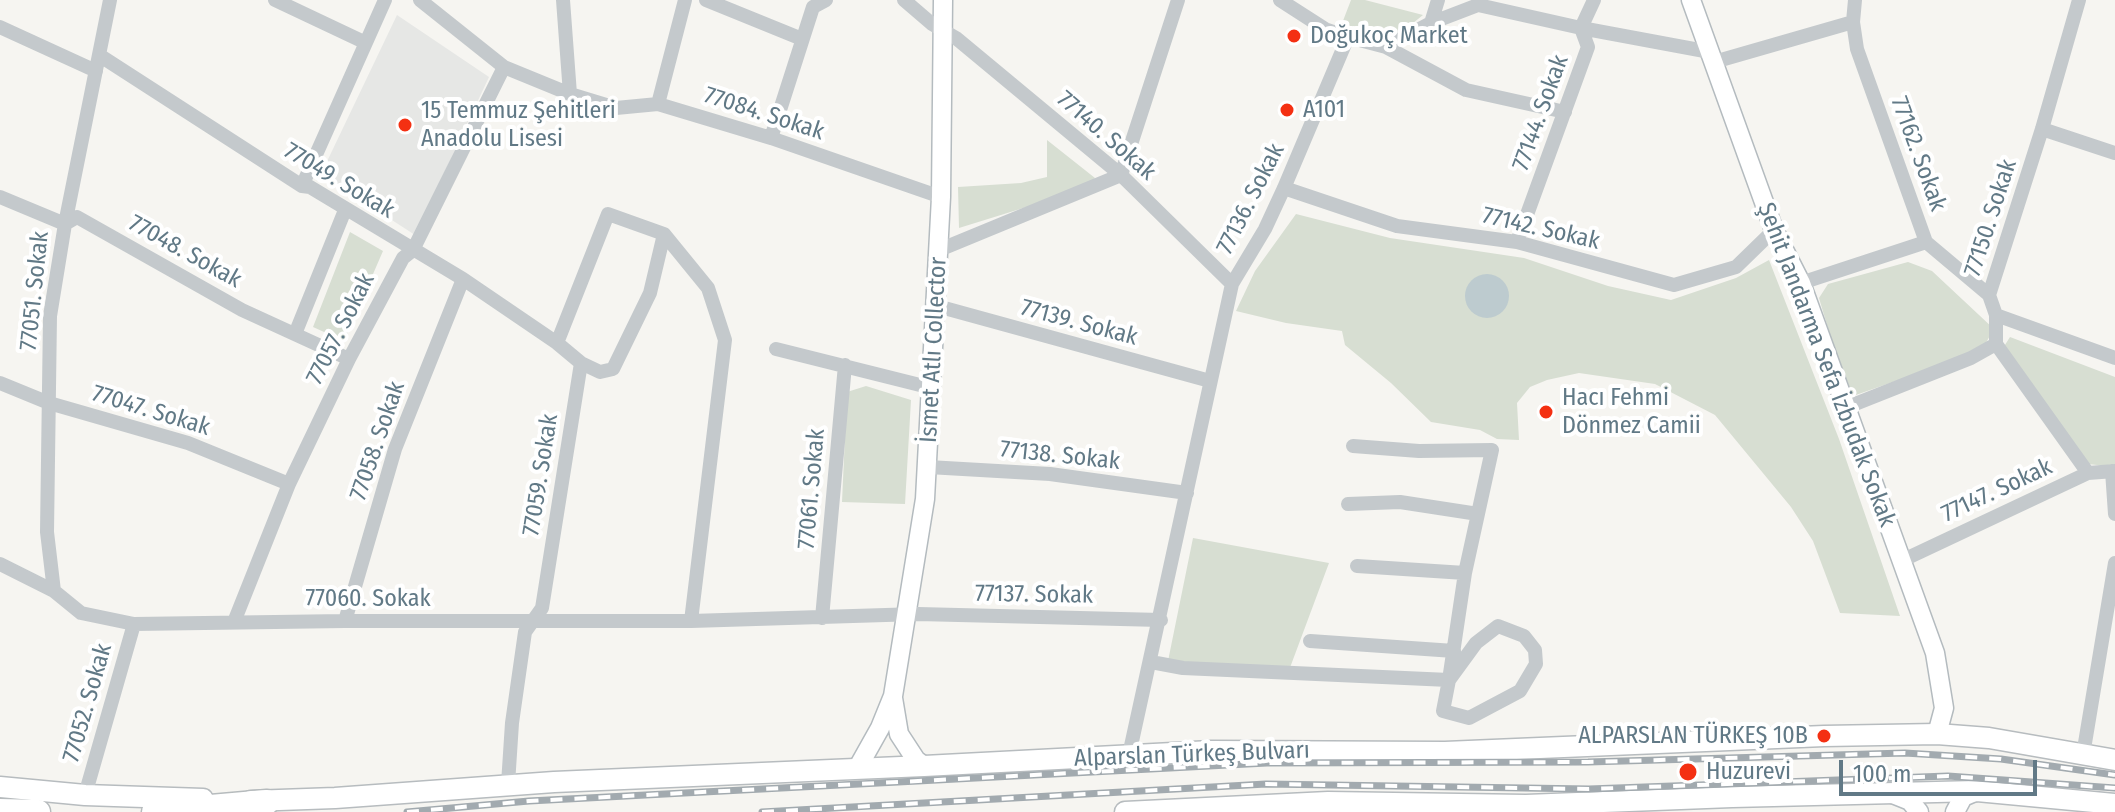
<!DOCTYPE html>
<meta charset="utf-8">
<style>
body{margin:0}
#map{position:relative;width:2115px;height:812px;overflow:hidden;background:#f6f5f1;font-family:"Fira Sans Condensed",sans-serif}
canvas{display:block}
.scale{position:absolute;left:1839px;top:760px;width:198px;height:36px;box-sizing:border-box;border:4px solid #617986;border-top:0;padding-left:10px;font-size:24px;line-height:28px;white-space:nowrap;color:#617986;-webkit-text-stroke:6px #fff;paint-order:stroke}
</style>
<div id="map">
<canvas width="2115" height="812"></canvas>
<div class="scale">100 m</div>
</div>
<script>
const context = document.querySelector('canvas').getContext('2d');
context.lineJoin = 'round';
function fillPath(path, color) {
  context.fillStyle = color;
  context.fill(path, 'evenodd');
}
function shape(rows) {
  const path = new Path2D();
  for (const r of rows) {
    if (r.length === 3) {
      path.moveTo(r[0] + r[2], r[1]);
      path.arc(r[0], r[1], r[2], 0, 2 * Math.PI);
      continue;
    }
    path.moveTo(r[0], r[1]);
    for (let i = 2; i < r.length; i += 2) path.lineTo(r[i], r[i + 1]);
  }
  return path;
}
function stroke(path, color, width, dash) {
  context.strokeStyle = color;
  context.lineWidth = width;
  context.lineCap = dash ? 'butt' : 'round';
  context.setLineDash(dash || []);
  context.stroke(path);
}
function write(font, color, halo, rows, align = 'center') {
  context.font = font + ' "Fira Sans Condensed",sans-serif';
  context.lineWidth = 8;
  context.setLineDash([]);
  context.textBaseline = 'middle';
  context.strokeStyle = halo;
  context.fillStyle = color;
  for (const [text, x, y, turn = 0] of rows) {
    context.save();
    context.translate(x, y);
    context.rotate((+turn || 0) * Math.PI / 180);
    context.textAlign = isNaN(turn) ? turn : align;
    if (halo) context.strokeText(text, 0, 0);
    context.fillText(text, 0, 0);
    context.restore();
  }
}
fillPath(shape([
 [397,15,489,77,415,235,321,174]
]), '#e6e7e5');
fillPath(shape([
 [1351,0,1365,0,1423,15,1397,36,1341,26],
 [1047,140,1095,178,1091,187,959,228,958,187,1021,183,1047,177],
 [1296,214,1390,238,1524,258,1608,286,1671,300,1736,278,1769,260,1839,439,1900,616,1840,613,1813,541,1791,507,1715,415,1655,384,1579,373,1547,380,1530,387,1517,403,1519,440,1497,439,1480,430,1431,422,1391,383,1345,345,1342,331,1286,323,1236,311,1255,271],
 [350,232,383,251,344,341,313,327],
 [1908,262,1932,271,1994,329,1981,351,1853,396,1833,345,1819,298,1828,284],
 [2010,337,2115,377,2115,467,2088,464,2003,348],
 [866,386,911,400,905,504,842,502,847,392],
 [1193,538,1329,563,1288,673,1168,661]
]), '#d7ded2');
fillPath(shape([
 [1487,296,22]
]), '#bdcbcf');
const secondary = shape([
 [1691,0,1774,230,1801,283,1935,653,1944,708,1937,734],
 [893,698,899,734,916,760,924,766],
 [857,769,880,728,893,696,925,499,941,197,943,0],
 [1890,793,1910,801,1919,812],
 [1955,812,1963,797,1977,791]
]);
const primary = shape([
 [0,787,85,795,203,799],
 [251,801,335,798,554,782,924,766,1211,751,1445,752,1824,736,1937,734,1989,738,2115,760],
 [1125,812,1328,802,1526,805,1732,797,1977,791,2115,804]
]);
const highway = shape([
 [0,811,38,812],
 [154,812,267,802]
]);
stroke(secondary, '#b4bbbf', 21);
stroke(primary, '#b7bcbf', 23);
stroke(highway, '#b6bbbd', 27);
stroke(shape([
 [275,0,364,42],
 [420,0,504,67,570,94,616,108,658,104,771,138,941,197],
 [563,0,570,94],
 [706,0,802,39],
 [904,0,932,24,956,38,1121,175,1232,284],
 [1280,0,1325,29,1348,37],
 [1855,0,1853,22,1857,49,1926,242,1989,295],
 [2079,0,2042,129,1989,295,1996,315,1996,344,2088,473],
 [1431,23,1438,0],
 [0,27,96,71],
 [1386,47,1466,90,1565,112],
 [99,55,302,186,310,187,463,279,557,343,581,363,542,608,525,632,512,723,508,784],
 [1714,62,1853,22],
 [658,104,685,0],
 [2042,129,2115,153],
 [771,138,813,7,826,0],
 [1121,175,1178,0],
 [302,186,385,0],
 [1284,188,1397,226,1517,242,1674,285,1736,267,1774,230],
 [0,197,65,224,77,217,242,310,349,359],
 [1517,242,1588,47,1581,28,1594,0],
 [939,250,1121,175],
 [1801,283,1926,242],
 [937,306,1210,381],
 [1996,315,2115,358],
 [295,334,345,210],
 [557,343,608,214,664,234,708,288,725,340,691,621],
 [776,349,932,388],
 [581,363,600,372,613,369,650,293,664,234],
 [0,383,49,403,188,443,289,484],
 [1845,408,1971,358,1996,344],
 [928,467,1050,474,1187,493],
 [2112,471,2115,514],
 [1348,504,1400,502,1478,514],
 [1901,561,2088,473,2115,471],
 [0,564,54,591,81,613,134,624,345,621,691,621,918,614,1161,620],
 [1357,566,1465,573],
 [54,591,47,532,50,316,65,224,110,0],
 [822,618,845,365],
 [345,621,395,449,463,279],
 [234,622,289,484,349,359,403,258,413,250,504,67],
 [1310,641,1454,651],
 [1151,662,1183,668,1449,680,1476,643,1498,626,1524,636,1535,650,1536,664,1520,691,1469,718,1443,711,1449,680,1465,573,1492,450,1419,451,1353,446],
 [1129,755,1232,284,1265,229,1284,188,1348,37,1386,47,1431,23,1478,5,1581,28,1710,52],
 [2083,755,2115,563],
 [85,795,134,624]
]), '#c4c9cc', 14);
stroke(secondary, '#fff', 18);
stroke(primary, '#fff', 20);
stroke(highway, '#fff', 24);
const rail = shape([
 [407,812,529,801,1267,763,1588,762,1905,753,2001,759,2115,775],
 [762,812,1266,784,1589,789,1948,776,2115,788]
]);
stroke(rail, '#a2aaaf', 7);
stroke(rail, '#fff', 4, [12]);
for (const [x, y, r, color] of [
 [1294,36,8,"#f43012"],
 [1287,110,8,"#f43012"],
 [405,125,8,"#f43012"],
 [1546,412,8,"#f43012"],
 [1824,736,8,"#f43012"],
 [1688,772,10,"#f43012"]
]) {
  const dot = new Path2D();
  dot.arc(x, y, r, 0, 2 * Math.PI);
  context.fillStyle = color;
  context.fill(dot);
  stroke(dot, '#fff', 3);
}
write('24px', '#617986', '#fff', [
 ["Doğukoç Market",1310,36],
 ["A101",1303,110],
 ["15 Temmuz Şehitleri",421,111],
 ["Anadolu Lisesi",421,139],
 ["Hacı Fehmi",1562,398],
 ["Dönmez Camii",1562,426],
 ["ALPARSLAN TÜRKEŞ 10B",1808,736,"right"],
 ["Huzurevi",1706,772]
], 'left');
write('24px', '#617986', '#fff', [
 ["77144. Sokak",1541,113,-70],
 ["77084. Sokak",764,114,18],
 ["77140. Sokak",1106,136,41],
 ["77162. Sokak",1918,154,70],
 ["77049. Sokak",339,181,31],
 ["77136. Sokak",1251,199,-63],
 ["77150. Sokak",1991,218,-72],
 ["77142. Sokak",1541,229,13],
 ["77048. Sokak",185,252,29],
 ["77051. Sokak",35,291,-84],
 ["77139. Sokak",1079,323,15],
 ["77057. Sokak",341,329,-63],
 ["İsmet Atlı Collector",934,350,-87],
 ["Şehit Jandarma Sefa İzbudak Sokak",1826,365,69],
 ["77047. Sokak",151,411,17],
 ["77058. Sokak",378,441,-71],
 ["77138. Sokak",1060,456,6],
 ["77059. Sokak",541,475,-81],
 ["77061. Sokak",812,489,-85],
 ["77147. Sokak",1997,491,-25],
 ["77137. Sokak",1034,595,1],
 ["77060. Sokak",368,599],
 ["77052. Sokak",88,703,-74],
 ["Alparslan Türkeş Bulvarı",1192,755,-2]
]);
</script>
